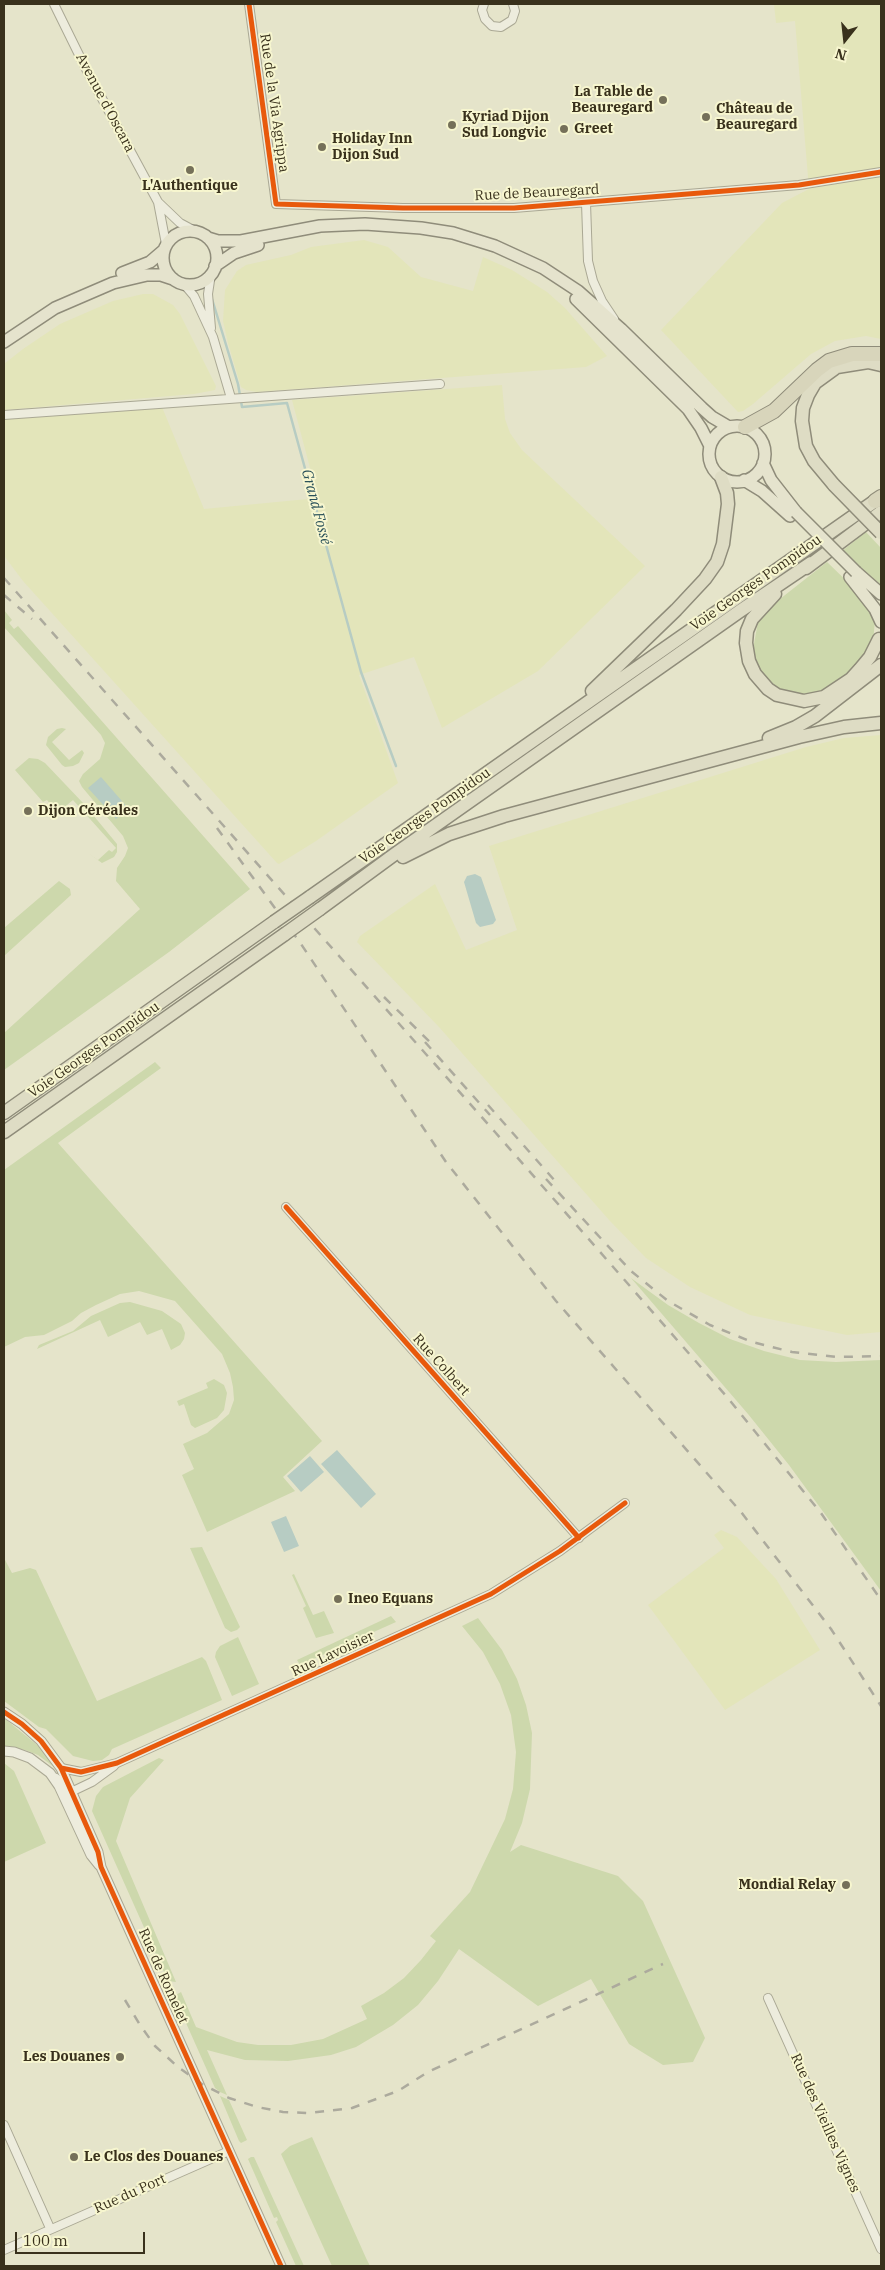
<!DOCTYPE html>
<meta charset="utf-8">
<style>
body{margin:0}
#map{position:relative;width:885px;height:2270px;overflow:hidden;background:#e5e4ca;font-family:"IBM Plex Serif",serif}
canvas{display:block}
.frame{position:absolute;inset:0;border:5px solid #39311c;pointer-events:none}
.north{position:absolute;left:820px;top:15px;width:50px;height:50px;-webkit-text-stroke:4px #f7f6cf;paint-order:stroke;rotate:196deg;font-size:14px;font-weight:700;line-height:20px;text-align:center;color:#39311c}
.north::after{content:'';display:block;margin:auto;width:18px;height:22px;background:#39311c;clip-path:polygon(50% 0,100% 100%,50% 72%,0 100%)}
.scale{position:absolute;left:15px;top:2232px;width:130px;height:22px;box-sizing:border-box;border:2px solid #39311c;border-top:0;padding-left:6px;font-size:15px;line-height:18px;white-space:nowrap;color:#39311c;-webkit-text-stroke:4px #f7f6cf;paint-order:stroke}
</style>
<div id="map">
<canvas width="885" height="2270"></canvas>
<div class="frame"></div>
<div class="north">N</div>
<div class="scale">100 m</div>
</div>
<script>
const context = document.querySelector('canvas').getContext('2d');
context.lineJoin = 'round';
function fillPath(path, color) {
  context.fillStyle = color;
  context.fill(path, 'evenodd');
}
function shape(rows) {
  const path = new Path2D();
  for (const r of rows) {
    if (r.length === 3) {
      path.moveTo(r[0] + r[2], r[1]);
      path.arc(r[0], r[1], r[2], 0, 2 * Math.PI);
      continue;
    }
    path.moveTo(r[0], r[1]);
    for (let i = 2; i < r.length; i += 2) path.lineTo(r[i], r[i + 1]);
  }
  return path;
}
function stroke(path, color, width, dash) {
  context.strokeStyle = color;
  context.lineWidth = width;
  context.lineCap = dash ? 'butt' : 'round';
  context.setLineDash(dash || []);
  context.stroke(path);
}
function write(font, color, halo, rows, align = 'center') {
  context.font = font + ' "IBM Plex Serif",serif';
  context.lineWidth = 4;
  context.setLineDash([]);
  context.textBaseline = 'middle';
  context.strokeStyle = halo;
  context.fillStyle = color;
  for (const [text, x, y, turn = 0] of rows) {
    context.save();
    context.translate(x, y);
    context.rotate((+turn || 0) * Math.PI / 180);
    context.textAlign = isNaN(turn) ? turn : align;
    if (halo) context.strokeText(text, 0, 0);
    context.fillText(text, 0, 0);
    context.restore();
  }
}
fillPath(shape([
 [774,4,881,4,881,339,866,336,835,341,811,354,753,404,743,411,738,412,661,330,782,203,809,189,795,21,776,23],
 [364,240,388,247,421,277,473,291,483,257,512,270,547,292,565,308,607,356,586,367,257,392,246,390,241,387,228,343,223,321,225,290,237,271,246,265,291,255,311,247],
 [143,294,153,294,173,305,180,314,216,386,215,390,194,394,4,410,4,364,23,349,60,324,113,301],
 [502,385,505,419,510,433,522,450,645,566,538,671,442,728,414,657,359,675,398,783,316,841,279,864,277,863,23,581,5,557,4,419,162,407,204,509,318,498,292,400],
 [881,735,881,1332,847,1335,750,1315,690,1287,646,1258,610,1221,439,1027,357,942,360,936,435,884,466,950,517,930,489,846,806,747,844,738],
 [721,1530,737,1537,776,1579,820,1650,725,1710,648,1605,724,1548,714,1535]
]), '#e3e5ba');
fillPath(shape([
 [866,532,881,548,881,589,842,551],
 [827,562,858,592,875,619,873,644,853,670,820,693,807,695,782,691,761,674,757,664,753,649,758,622,766,610],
 [4,610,12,620,9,623,14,629,18,626,250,889,169,952,4,1070,4,1033,140,909,116,881,117,868,125,856,128,848,123,836,82,787,79,781,83,774,100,759,105,743,101,735,4,627],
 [62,728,66,729,52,742,69,760,82,750,84,753,79,763,73,766,65,767,62,765,46,745,48,737,57,729],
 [29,758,38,759,45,763,84,804,117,844,117,852,114,857,102,863,88,853,98,860,109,850,112,852,116,848,73,800,55,815,49,807,51,805,47,800,43,802,15,770],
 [59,881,70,889,71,895,4,956,4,928],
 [155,1062,161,1068,58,1143,322,1441,283,1477,295,1491,207,1532,182,1475,194,1469,183,1444,207,1433,229,1414,234,1400,233,1387,230,1373,222,1354,175,1301,139,1291,120,1294,96,1305,81,1313,72,1321,44,1335,25,1337,4,1347,4,1170],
 [631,1278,668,1305,699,1323,730,1339,764,1351,800,1360,836,1362,881,1360,881,1591,789,1465,748,1414],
 [130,1302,162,1311,181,1324,185,1333,184,1339,180,1345,171,1350,162,1329,147,1335,140,1322,108,1337,100,1320,37,1349,39,1345,73,1331,91,1316,120,1303],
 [214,1379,224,1385,227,1393,224,1410,217,1418,195,1428,191,1425,184,1404,179,1406,177,1401,208,1388,206,1383],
 [202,1547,240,1627,237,1630,231,1632,225,1628,190,1548],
 [4,1558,12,1573,30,1568,36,1570,97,1701,202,1657,206,1661,222,1700,112,1749,109,1755,102,1760,93,1761,73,1756,46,1729,39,1727,4,1701],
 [294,1574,313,1615,324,1611,334,1633,316,1638,303,1608,306,1606,292,1575],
 [391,1616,396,1622,300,1665,297,1660],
 [478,1618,502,1650,517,1679,526,1705,532,1733,530,1789,522,1823,510,1852,521,1845,618,1876,643,1901,705,2038,693,2062,663,2065,629,2044,591,1979,538,2006,459,1949,438,1981,418,2005,393,2025,356,2047,331,2055,288,2061,245,2060,207,2050,227,2095,220,2092,215,2088,174,1996,181,1992,196,2027,237,2042,258,2045,291,2045,323,2039,367,2019,361,2006,384,1993,404,1978,421,1960,436,1941,430,1936,470,1892,505,1819,513,1789,516,1752,511,1715,500,1684,483,1652,462,1626],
 [238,1637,259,1684,232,1696,215,1657,216,1652,220,1646],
 [4,1718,42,1749,58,1770,38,1755,25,1750,4,1746],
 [159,1758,164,1760,130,1798,116,1841,176,1982,168,1981,92,1811,96,1796,103,1787],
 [4,1763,14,1771,46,1843,4,1862],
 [220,2096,229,2100,247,2140,241,2143,239,2141],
 [312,2137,366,2258,370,2266,332,2266,281,2154,290,2146],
 [251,2157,254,2157,304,2266,296,2266,276,2222,278,2220,277,2217,274,2218,248,2159]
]), '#cdd8ac');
fillPath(shape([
 [101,777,128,808,116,819,88,788],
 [475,874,481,877,496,920,493,924,480,927,476,923,464,882,467,876],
 [337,1450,376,1494,361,1508,321,1464],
 [310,1456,324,1472,301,1492,287,1476],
 [286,1516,299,1546,284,1552,271,1522]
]), '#b7ccc3');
stroke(shape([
 [212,299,238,384,242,407,287,403,361,672,396,766]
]), '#b7ccc3', 2.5);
const minor = shape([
 [54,4,86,69,158,202,166,244],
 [249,4,276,204,403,208,514,208,799,185,881,172],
 [484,4,482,10,485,19,492,26,501,27,512,20,515,11,513,4],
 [158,202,180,223,195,231],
 [586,203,588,261,593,281,602,301,614,319],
 [211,274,208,294,211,328],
 [183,283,194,296,213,337,231,398],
 [4,415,440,384],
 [286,1207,579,1538],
 [61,1768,81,1772,117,1763,491,1594,560,1551,625,1503],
 [56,1778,71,1792,92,1782,114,1766],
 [768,1998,881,2249],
 [4,2125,50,2228],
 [4,2250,229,2151]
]);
const tertiary = shape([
 [4,1712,22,1724,41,1741,61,1768,98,1852,101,1867,281,2266],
 [4,1751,14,1752,30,1758,50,1773,59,1786,91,1855,99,1865]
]);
const primary = shape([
 [190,258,27],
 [208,238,218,241,241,241,320,226,365,224,421,228,453,233,495,246,543,268,578,291,621,329,702,408,712,417,729,427],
 [215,266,234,253,258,245],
 [122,273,150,262,164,250],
 [576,299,688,409,701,428,710,446],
 [4,342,55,308,113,283,147,275,161,275,173,279],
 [737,454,28],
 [763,463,771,480,796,512],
 [744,480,762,491,790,516],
 [856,572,881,594],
 [850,577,875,609,881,622]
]);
const trunk = shape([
 [834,485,814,461,806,446,802,421,803,408,808,395,815,383,837,367,868,362,881,365],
 [806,568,881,512],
 [775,594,752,619,747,631,746,643,749,661,755,674,768,689,777,695,804,701,824,697,851,679,860,669,870,657,879,639],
 [592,691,676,610,705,579,717,562,723,544,728,504,727,493,721,477],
 [769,738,796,727,815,716,881,665],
 [403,857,449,834,504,816,799,737,844,727,881,723],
 [310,897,875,501],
 [320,909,395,854,740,611,811,563],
 [4,1113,274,922],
 [4,1132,285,934]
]);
const motorway = shape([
 [745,427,774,411,817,370,829,361,852,354,881,354],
 [875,501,881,497]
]);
stroke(minor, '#aaa894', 10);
stroke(tertiary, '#aaa894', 11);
stroke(primary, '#8f8c7a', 14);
stroke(trunk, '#8f8c7a', 15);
stroke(motorway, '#8f8c7a', 16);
stroke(minor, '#edecdd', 8);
stroke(tertiary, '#edecdd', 9);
stroke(primary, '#e5e3cd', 11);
stroke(trunk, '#dedcc4', 12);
stroke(motorway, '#d8d5bb', 14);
stroke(shape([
 [4,578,495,1132,727,1397,821,1513,881,1600],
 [4,595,32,619],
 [217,828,301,944,446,1162,556,1301,741,1512,831,1629,881,1706],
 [384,997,434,1046],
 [425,1042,490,1115],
 [488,1105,556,1182],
 [546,1179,631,1271,668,1301,710,1325,752,1342,792,1352,838,1357,881,1356],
 [125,2000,140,2025,155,2046,178,2067,202,2084,229,2098,257,2107,283,2112,309,2113,352,2108,398,2091,428,2072,663,1964]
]), '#acaa9d', 2.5, [9, 9]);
const primaryBridge = shape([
 [796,512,856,572]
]);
const trunkBridge = shape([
 [834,485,881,533],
 [274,922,310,897],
 [285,934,320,909]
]);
stroke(primaryBridge, '#8f8c7a', 14, []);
stroke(trunkBridge, '#8f8c7a', 15, []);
stroke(primaryBridge, '#e5e3cd', 11);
stroke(trunkBridge, '#dedcc4', 12);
stroke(shape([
 [249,4,276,204,403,208,514,208,799,185,881,172],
 [286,1207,579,1538],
 [4,1712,22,1724,41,1741,61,1768,98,1852,101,1867,281,2266],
 [61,1768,81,1772,117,1763,491,1594,560,1551,625,1503]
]), '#e8590c', 5);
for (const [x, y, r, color] of [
 [663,100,5,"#757059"],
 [706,117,5,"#757059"],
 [452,125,5,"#757059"],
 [564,129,5,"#757059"],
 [322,147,5,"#757059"],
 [190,170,5,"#757059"],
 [28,811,5,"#757059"],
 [338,1599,5,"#757059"],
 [846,1885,5,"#757059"],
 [120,2057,5,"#757059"],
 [74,2157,5,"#757059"]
]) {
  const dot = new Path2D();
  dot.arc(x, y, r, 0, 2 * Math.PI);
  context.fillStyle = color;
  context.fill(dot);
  stroke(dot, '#f7f6cf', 2);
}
write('bold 14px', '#39311c', '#f7f6cf', [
 ["La Table de",653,92,"right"],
 ["Beauregard",653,108,"right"],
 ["Château de",716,109],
 ["Beauregard",716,125],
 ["Kyriad Dijon",462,117],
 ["Sud Longvic",462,133],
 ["Greet",574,129],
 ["Holiday Inn",332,139],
 ["Dijon Sud",332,155],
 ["L'Authentique",190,186,"center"],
 ["Dijon Céréales",38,811],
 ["Ineo Equans",348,1599],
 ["Mondial Relay",836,1885,"right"],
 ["Les Douanes",110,2057,"right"],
 ["Le Clos des Douanes",84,2157]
], 'left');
write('14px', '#39311c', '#f7f6cf', [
 ["Avenue d'Oscara",105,103,62],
 ["Rue de la Via Agrippa",274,103,82],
 ["Rue de Beauregard",537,193,-3],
 ["Voie Georges Pompidou",756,583,-35],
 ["Voie Georges Pompidou",425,816,-35],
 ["Voie Georges Pompidou",94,1050,-35],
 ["Rue Colbert",441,1365,48],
 ["Rue Lavoisier",333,1654,-25],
 ["Rue de Romelet",163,1976,66],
 ["Rue des Vieilles Vignes",825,2123,66],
 ["Rue du Port",130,2194,-24]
]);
write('italic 15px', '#2a5159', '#f7f6cf', [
 ["Grand Fossé",316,507,75]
]);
</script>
